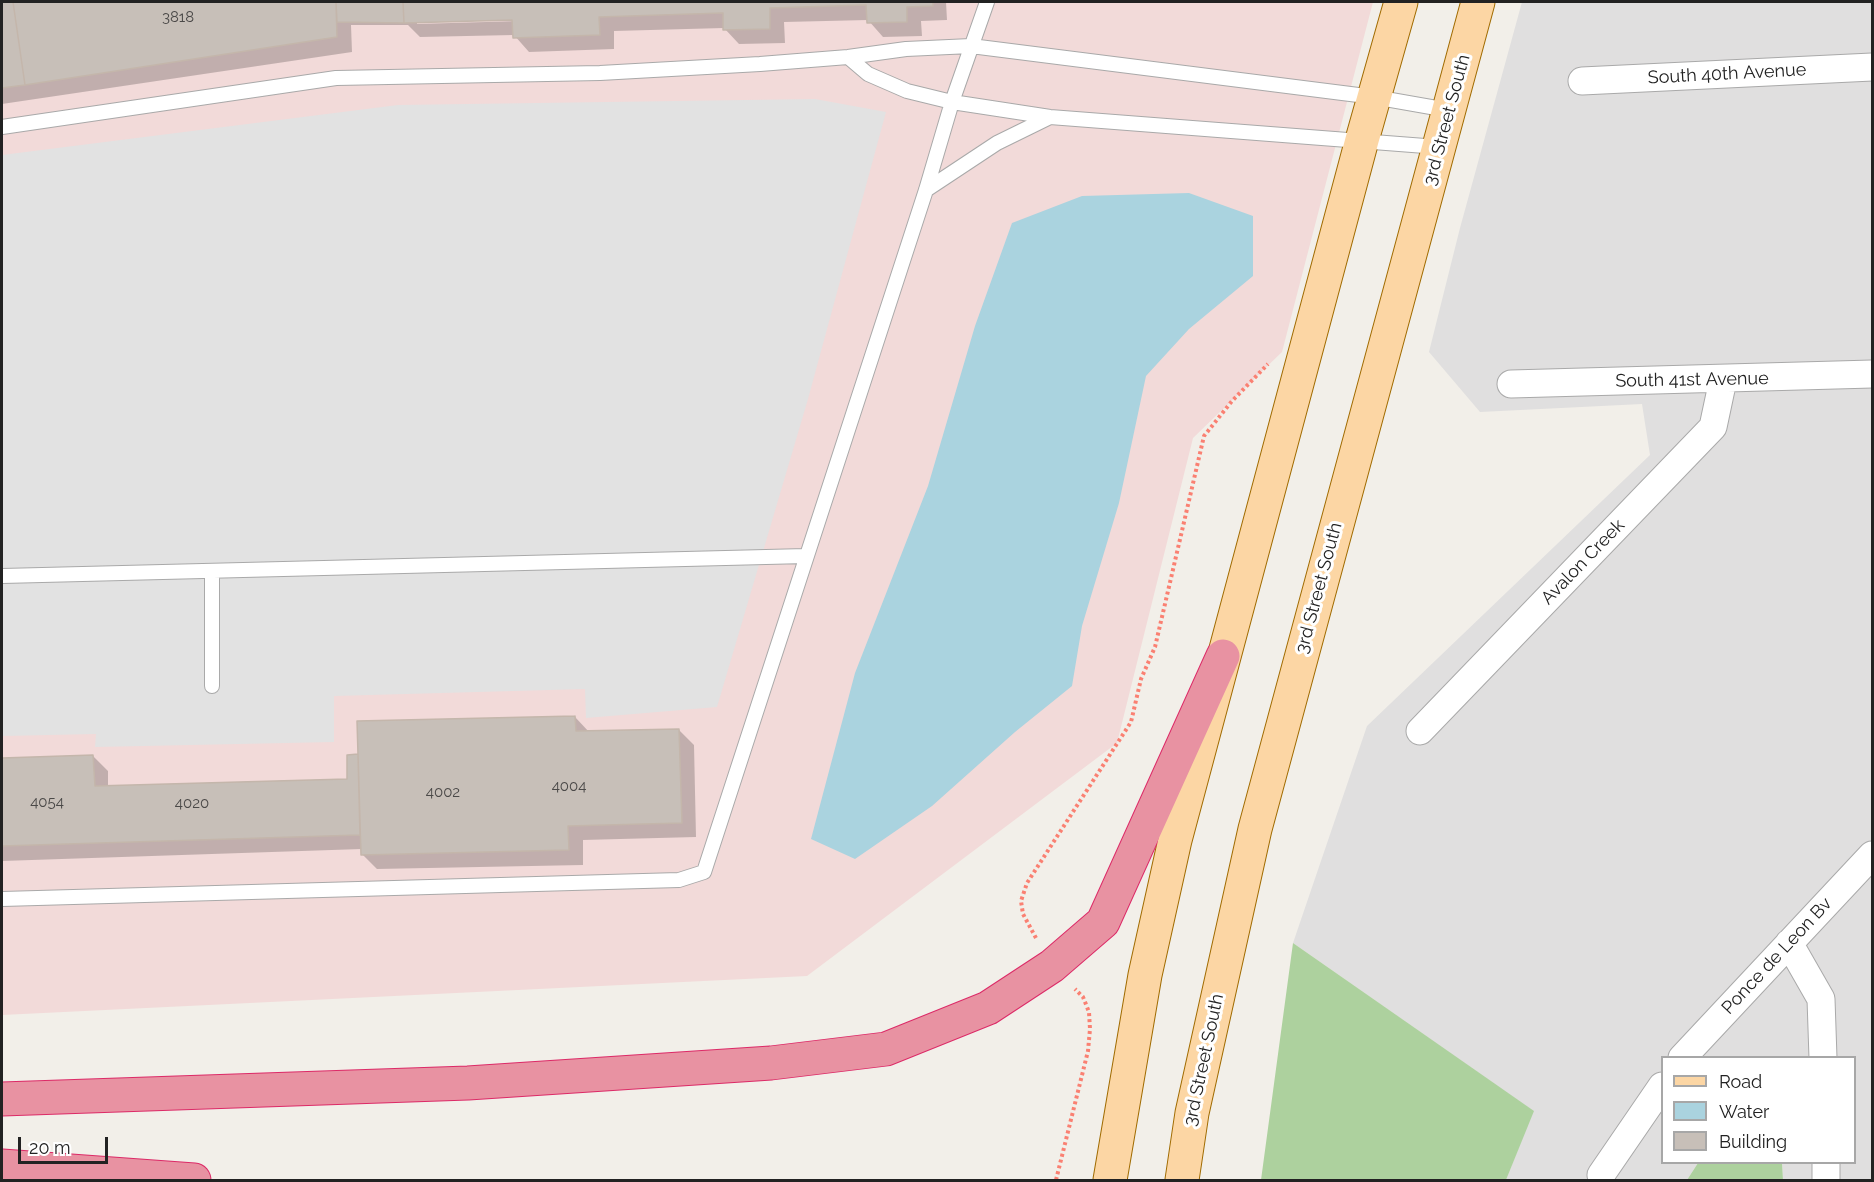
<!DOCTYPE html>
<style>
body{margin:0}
#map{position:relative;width:1874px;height:1182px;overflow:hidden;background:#f2efe9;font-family:Raleway,sans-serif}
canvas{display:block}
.frame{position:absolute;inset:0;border:3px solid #222;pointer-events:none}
.legend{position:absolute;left:1661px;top:1056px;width:195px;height:108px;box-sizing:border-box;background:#fff;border:2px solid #a7a7a7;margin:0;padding:8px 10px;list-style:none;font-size:18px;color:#222}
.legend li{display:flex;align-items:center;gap:12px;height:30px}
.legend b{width:30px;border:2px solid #a7a7a7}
.scale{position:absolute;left:18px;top:1137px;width:90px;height:27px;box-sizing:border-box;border:3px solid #222;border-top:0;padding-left:8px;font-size:18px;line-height:21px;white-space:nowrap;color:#222;-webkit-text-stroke:4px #fff;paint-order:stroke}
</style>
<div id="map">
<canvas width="1874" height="1182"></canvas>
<div class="frame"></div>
<ul class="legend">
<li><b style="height:8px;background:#fcd6a4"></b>Road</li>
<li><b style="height:16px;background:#aad3df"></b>Water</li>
<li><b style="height:16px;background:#c7bfb8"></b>Building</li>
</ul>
<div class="scale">20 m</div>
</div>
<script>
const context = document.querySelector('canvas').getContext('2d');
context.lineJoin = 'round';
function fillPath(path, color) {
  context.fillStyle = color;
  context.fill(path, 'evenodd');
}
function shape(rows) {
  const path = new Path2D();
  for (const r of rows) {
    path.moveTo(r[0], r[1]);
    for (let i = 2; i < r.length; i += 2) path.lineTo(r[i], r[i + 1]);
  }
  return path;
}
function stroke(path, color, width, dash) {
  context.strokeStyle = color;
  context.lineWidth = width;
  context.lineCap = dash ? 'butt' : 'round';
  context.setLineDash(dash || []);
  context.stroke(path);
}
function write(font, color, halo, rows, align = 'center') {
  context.font = font + ' Raleway,sans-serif';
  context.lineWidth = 6;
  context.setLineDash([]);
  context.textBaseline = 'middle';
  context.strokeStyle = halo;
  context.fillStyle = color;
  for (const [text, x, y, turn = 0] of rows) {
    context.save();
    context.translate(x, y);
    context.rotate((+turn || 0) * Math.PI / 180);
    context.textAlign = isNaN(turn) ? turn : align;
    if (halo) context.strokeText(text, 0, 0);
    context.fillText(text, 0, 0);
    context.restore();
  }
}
fillPath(shape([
 [1522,2,1872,2,1872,1180,1783,1180,1782,1163,1854,1162,1854,1058,1662,1058,1662,1162,1698,1163,1687,1180,1506,1180,1533,1111,1293,943,1367,726,1650,455,1642,404,1480,412,1429,352,1460,228]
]), '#e0dfdf');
fillPath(shape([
 [2,2,1373,2,1282,352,1193,438,1117,743,807,976,2,1015]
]), '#f2dad9');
fillPath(shape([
 [1293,943,1534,1111,1506,1180,1261,1180],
 [1698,1163,1782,1163,1783,1180,1687,1180]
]), '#add19e');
fillPath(shape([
 [815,99,886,112,808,399,717,707,586,718,585,689,334,696,334,742,95,747,96,734,2,736,2,155,398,105]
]), '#e2e2e2');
fillPath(shape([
 [1189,193,1253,216,1253,276,1189,329,1146,376,1119,503,1082,626,1072,686,1015,732,932,806,855,859,811,839,855,673,928,486,975,326,1012,223,1082,196]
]), '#aad3df');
fillPath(shape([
 [2,2,946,2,947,20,921,21,922,36,883,37,868,20,784,22,785,43,739,44,724,28,614,31,614,49,529,52,514,35,420,37,408,25,351,25,352,52,2,104],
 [520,18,520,21,417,24,417,21],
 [575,717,590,733,679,730,694,745,696,837,583,840,583,865,377,869,362,854,362,849,2,861,2,759,93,756,108,771,108,787,349,780,348,756]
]), '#0003');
const building = shape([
 [2,2,13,2,25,85,2,88,2,2],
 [13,2,336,2,337,37,25,85,13,2],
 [336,2,403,2,404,23,337,22,336,2],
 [403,2,933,2,933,6,907,7,907,22,867,23,866,5,770,8,770,29,723,30,723,13,599,17,600,35,513,38,512,20,404,23,403,2],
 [575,716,576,731,679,729,682,823,568,826,569,850,361,855,357,721,575,716],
 [358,754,360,835,2,846,2,758,93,755,95,786,347,779,347,755,358,754]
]);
fillPath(building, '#c7bfb8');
stroke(building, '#c4b6ab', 1.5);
const lane = shape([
 [848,57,868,74,907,91,952,102,1050,117,1438,147],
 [2,127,336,78,600,73,760,64,848,57,906,49,971,46,1374,97,1448,110],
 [926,190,997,143,1050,117],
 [212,571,212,686],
 [2,576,806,556],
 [2,899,679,880,704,872,926,190,952,102,987,2]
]);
const street = shape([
 [1582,81,1872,67],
 [1511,384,1872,374],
 [1420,731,1713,427,1723,380],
 [1789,943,1821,999,1823,1058],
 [1682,1058,1872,855],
 [1826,1162,1826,1180],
 [1601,1175,1662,1086]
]);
const primary = shape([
 [1110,1180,1145,975,1175,840,1362,140,1401,2],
 [1182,1180,1192,1113,1255,829,1478,2]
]);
const highway = shape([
 [2,1099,468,1083,771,1063,886,1049,988,1008,1052,966,1103,922,1223,656],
 [2,1166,194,1180]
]);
stroke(lane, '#a9a9a9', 16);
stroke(street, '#a9a9a9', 29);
stroke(primary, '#a06b00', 35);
stroke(highway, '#dc2a67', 35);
stroke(shape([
 [1036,938,1023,914,1021,901,1027,883,1131,722,1141,679,1155,647,1204,436,1232,401,1268,364],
 [1056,1180,1088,1051,1090,1029,1089,1012,1083,997,1075,989]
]), '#fa8072', 4, [3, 3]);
stroke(lane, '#fff', 14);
stroke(street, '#fff', 27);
stroke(primary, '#fcd6a4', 33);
stroke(highway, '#e892a2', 33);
write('15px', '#4b4948', null, [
 ["3818",178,17],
 ["4004",569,786],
 ["4002",443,792],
 ["4054",47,802],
 ["4020",192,803]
]);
write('18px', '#222', '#fff', [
 ["South 40th Avenue",1727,74,-3],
 ["3rd Street South",1447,120,-75],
 ["South 41st Avenue",1692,380,-1],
 ["Avalon Creek",1583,562,-46],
 ["3rd Street South",1319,588,-75],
 ["Ponce de Leon Bv",1777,956,-47],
 ["3rd Street South",1204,1060,-78]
]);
</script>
